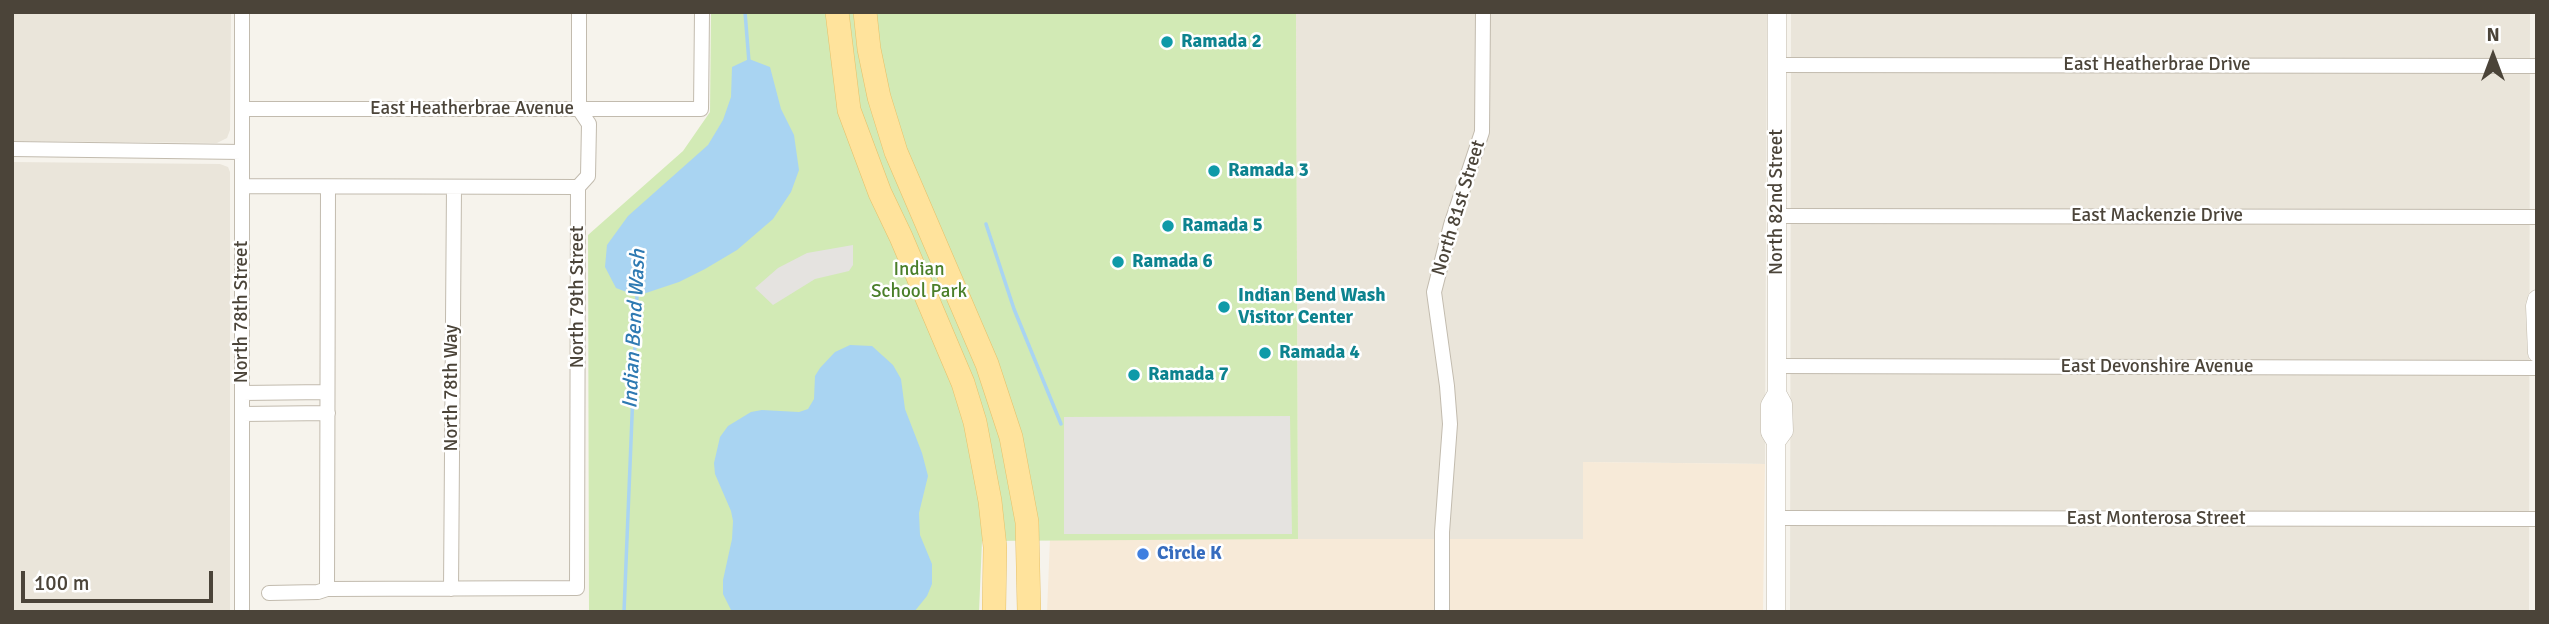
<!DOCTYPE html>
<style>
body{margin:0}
#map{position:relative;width:2549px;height:624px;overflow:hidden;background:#f6f3ec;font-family:Signika,sans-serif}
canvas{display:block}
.frame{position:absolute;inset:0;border:14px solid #4b4439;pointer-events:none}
.north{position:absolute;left:2458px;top:21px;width:70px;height:70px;-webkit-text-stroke:5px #fff;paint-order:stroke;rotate:0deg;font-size:19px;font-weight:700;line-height:28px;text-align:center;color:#4b4439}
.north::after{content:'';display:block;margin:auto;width:24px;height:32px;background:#4b4439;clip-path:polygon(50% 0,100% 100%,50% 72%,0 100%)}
.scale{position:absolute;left:21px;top:571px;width:192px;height:32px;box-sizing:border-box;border:4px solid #4b4439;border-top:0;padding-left:9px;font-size:21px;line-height:24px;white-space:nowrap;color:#4b4439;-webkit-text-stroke:5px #fff;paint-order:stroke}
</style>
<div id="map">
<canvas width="2549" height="624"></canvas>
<div class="frame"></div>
<div class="north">N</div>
<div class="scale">100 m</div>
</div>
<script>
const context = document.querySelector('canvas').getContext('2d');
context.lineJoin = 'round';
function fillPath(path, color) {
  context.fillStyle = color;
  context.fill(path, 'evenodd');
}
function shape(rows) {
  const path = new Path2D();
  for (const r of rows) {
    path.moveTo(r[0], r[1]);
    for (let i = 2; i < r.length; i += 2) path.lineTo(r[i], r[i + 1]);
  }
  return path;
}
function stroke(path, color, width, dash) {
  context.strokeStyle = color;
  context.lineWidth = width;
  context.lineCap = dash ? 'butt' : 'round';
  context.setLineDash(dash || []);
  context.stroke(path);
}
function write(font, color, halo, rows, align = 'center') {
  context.font = font + ' Signika,sans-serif';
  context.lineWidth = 5;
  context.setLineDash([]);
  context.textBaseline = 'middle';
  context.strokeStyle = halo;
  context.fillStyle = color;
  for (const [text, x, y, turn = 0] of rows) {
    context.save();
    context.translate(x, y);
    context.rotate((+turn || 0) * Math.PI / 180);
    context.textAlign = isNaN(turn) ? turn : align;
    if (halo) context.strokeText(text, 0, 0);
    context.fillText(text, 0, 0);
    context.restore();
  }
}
fillPath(shape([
 [12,12,231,12,230,130,227,138,217,143,12,141],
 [1296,12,1767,12,1765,464,1584,462,1584,539,1298,539],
 [1791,12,2530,12,2529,612,1790,612],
 [12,162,220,164,228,167,230,172,230,612,12,612]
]), '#eae5da');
fillPath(shape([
 [1583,462,1765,464,1763,612,1047,612,1050,539,1583,539]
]), '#f7ead8');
fillPath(shape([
 [711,12,1296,12,1298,539,982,541,979,612,589,612,588,235,683,151,710,112]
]), '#d2eab5');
fillPath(shape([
 [853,245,853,265,849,271,815,279,773,305,755,288,778,268,807,253],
 [1290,416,1292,534,1064,534,1064,417]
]), '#e5e3e0');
fillPath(shape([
 [749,59,770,67,781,109,794,135,799,170,791,192,773,219,737,250,705,269,679,282,637,296,616,288,605,267,607,245,628,216,708,145,723,120,731,97,732,67],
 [850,345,872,346,893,365,901,379,905,409,922,453,928,476,919,513,920,535,932,564,932,584,927,596,914,612,732,612,723,594,723,580,732,539,733,521,731,511,715,474,714,463,720,437,728,426,751,412,762,410,799,412,808,409,814,399,815,376,820,368,835,352]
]), '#a9d4f2');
stroke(shape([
 [745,12,749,62],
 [986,224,1014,309,1061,424],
 [624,612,637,295]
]), '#a9d4f2', 3.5);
const minor = shape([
 [1777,65,2537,66],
 [242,109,701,109,702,12],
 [12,149,242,152],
 [242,186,578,187],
 [1777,216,2537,217],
 [1777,366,2537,368],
 [242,393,327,392],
 [242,414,328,413],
 [1776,518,2537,519],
 [327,589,328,187],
 [451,589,454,187],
 [269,593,318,592,327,589,577,588,578,187,588,176,589,124,579,109,579,12],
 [242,612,242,12],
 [1442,612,1442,532,1450,424,1447,386,1434,292,1451,225,1482,132,1483,12]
]);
const tertiary = shape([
 [2537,299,2535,306,2537,353],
 [1776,442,1784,431,1783,404,1777,393,1777,12],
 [1776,612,1776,442,1770,432,1770,405,1777,393]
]);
const primary = shape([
 [837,12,849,110,880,193,901,237,963,383,975,422,990,501,995,547,994,612],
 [865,12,869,49,879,97,896,152,987,364,1011,437,1027,522,1029,612]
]);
stroke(minor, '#c2bbae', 16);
stroke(tertiary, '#c2bbae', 19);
stroke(primary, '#e6c16a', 24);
stroke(minor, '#fff', 14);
stroke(tertiary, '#fff', 18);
stroke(primary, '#ffe39c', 23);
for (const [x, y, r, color] of [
 [1167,42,7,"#0f9aa8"],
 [1214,171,7,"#0f9aa8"],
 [1168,226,7,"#0f9aa8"],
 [1118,262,7,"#0f9aa8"],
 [1224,307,7,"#0f9aa8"],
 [1265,353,7,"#0f9aa8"],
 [1134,375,7,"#0f9aa8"],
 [1143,554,7,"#3f7fe0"]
]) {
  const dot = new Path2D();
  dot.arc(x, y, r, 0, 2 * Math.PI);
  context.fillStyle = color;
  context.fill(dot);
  stroke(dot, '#fff', 2.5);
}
write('bold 19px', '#0d838f', '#fff', [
 ["Ramada 2",1181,42],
 ["Ramada 3",1228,171],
 ["Ramada 5",1182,226],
 ["Ramada 6",1132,262],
 ["Indian Bend Wash",1238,296],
 ["Visitor Center",1238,318],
 ["Ramada 4",1279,353],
 ["Ramada 7",1148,375]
], 'left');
write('19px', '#4b4439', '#fff', [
 ["East Heatherbrae Drive",2157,65],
 ["East Heatherbrae Avenue",472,109],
 ["North 82nd Street",1777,202,-90],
 ["North 81st Street",1459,208,-73],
 ["East Mackenzie Drive",2157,216],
 ["North 79th Street",578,297,-90],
 ["North 78th Street",242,312,-90],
 ["East Devonshire Avenue",2157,367],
 ["North 78th Way",452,388,-90],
 ["East Monterosa Street",2156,519]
]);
write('19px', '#4a7f2a', '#fff', [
 ["Indian",919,270],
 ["School Park",919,292]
]);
write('bold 19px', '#366cbe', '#fff', [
 ["Circle K",1157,554]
], 'left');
write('italic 21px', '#2e7ab2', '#fff', [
 ["Indian Bend Wash",635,329,-87]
]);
</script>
